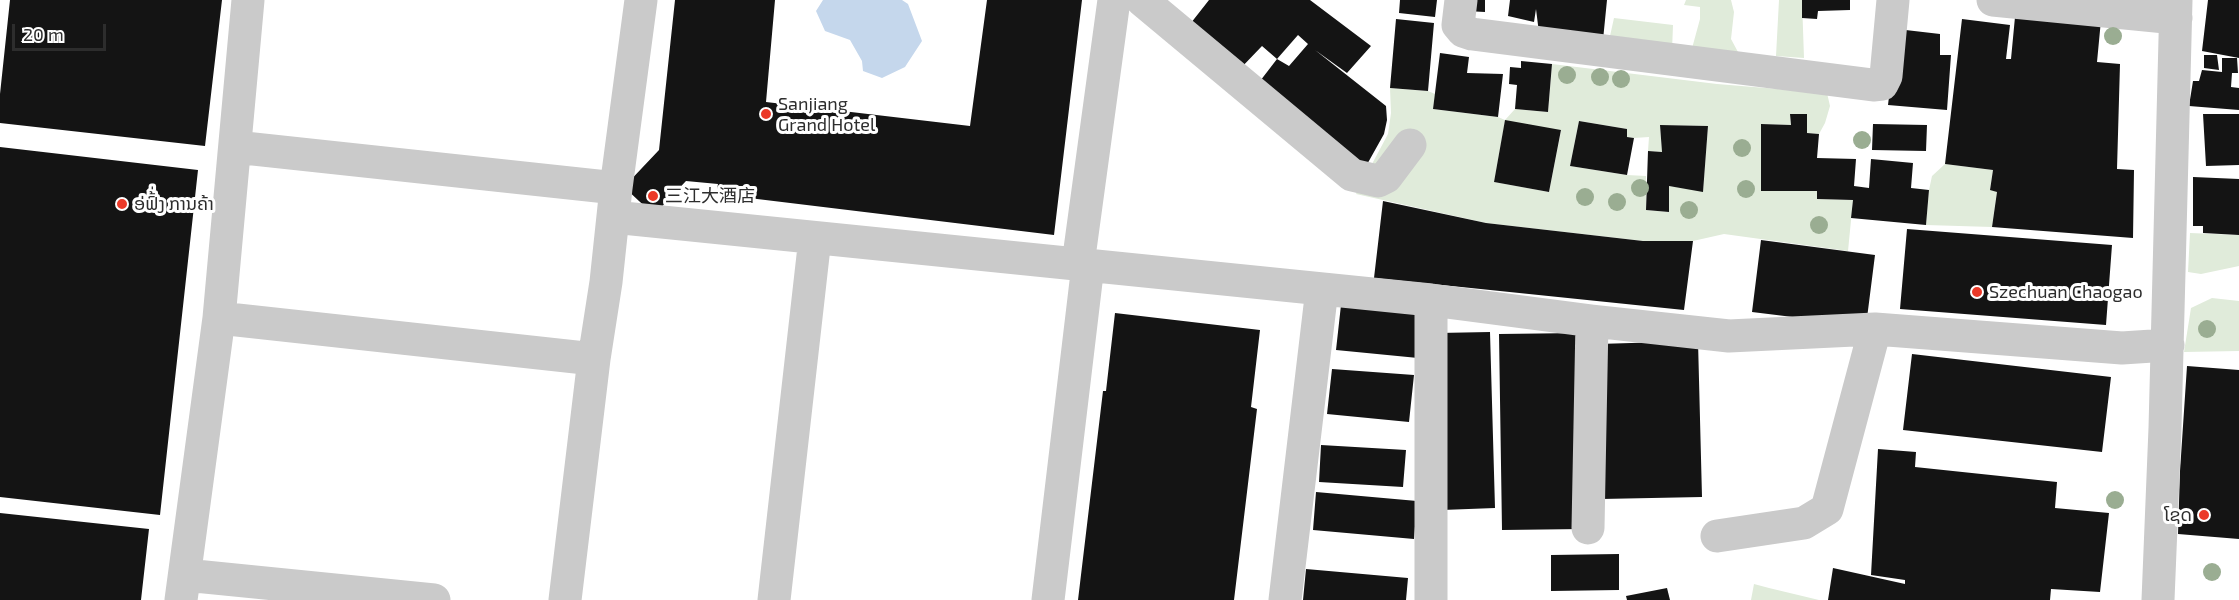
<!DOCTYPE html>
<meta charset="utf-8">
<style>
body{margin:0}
#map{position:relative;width:2239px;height:600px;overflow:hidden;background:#fff;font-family:"Exo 2",sans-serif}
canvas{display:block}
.scale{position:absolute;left:12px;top:24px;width:94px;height:27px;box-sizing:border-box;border:3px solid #2d2d2d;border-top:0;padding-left:8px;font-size:18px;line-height:21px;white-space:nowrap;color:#2d2d2d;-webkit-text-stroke:4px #fff;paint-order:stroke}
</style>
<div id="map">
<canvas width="2239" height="600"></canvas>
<div class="scale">20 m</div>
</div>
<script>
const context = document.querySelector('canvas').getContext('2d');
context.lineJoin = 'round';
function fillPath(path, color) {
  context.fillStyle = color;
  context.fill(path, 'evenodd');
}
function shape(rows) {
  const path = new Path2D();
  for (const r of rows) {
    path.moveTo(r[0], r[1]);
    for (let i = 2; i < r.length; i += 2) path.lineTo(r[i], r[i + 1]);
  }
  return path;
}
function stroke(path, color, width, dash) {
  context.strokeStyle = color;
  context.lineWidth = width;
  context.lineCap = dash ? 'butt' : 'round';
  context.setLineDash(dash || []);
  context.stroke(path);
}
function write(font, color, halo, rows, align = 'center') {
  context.font = font + ' "Exo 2","Noto Sans SC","Noto Sans Lao",sans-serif';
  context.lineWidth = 6;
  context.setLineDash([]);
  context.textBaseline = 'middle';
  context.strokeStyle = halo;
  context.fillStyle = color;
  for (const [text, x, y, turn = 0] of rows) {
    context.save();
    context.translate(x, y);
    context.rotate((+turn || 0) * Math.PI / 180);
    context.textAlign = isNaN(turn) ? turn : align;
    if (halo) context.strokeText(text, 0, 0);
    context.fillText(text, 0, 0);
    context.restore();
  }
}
fillPath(shape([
 [1686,0,1731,0,1734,12,1731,39,1738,52,1691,52,1700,19,1700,7,1684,5],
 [1779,0,1802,0,1804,58,1776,56],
 [1614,18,1673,25,1672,51,1608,45],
 [1552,64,1717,84,1827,93,1830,106,1825,123,1819,134,1807,133,1807,114,1790,114,1791,125,1761,124,1761,190,1817,191,1817,199,1853,200,1848,251,1724,234,1693,241,1643,241,1486,223,1356,194,1388,134,1391,113,1390,88,1428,91,1435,94,1433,109,1498,117,1505,120,1515,109,1548,112],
 [1505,121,1561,131,1549,192,1494,182],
 [1579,121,1627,129,1627,137,1634,138,1649,137,1648,151,1662,152,1660,125,1708,126,1703,191,1669,186,1669,212,1646,210,1646,176,1627,175,1570,166],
 [1945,164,1993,170,1990,189,1997,192,1992,227,1926,225,1929,190,1932,176],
 [2190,233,2239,235,2239,266,2201,274,2188,272],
 [2212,298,2239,301,2239,351,2184,352,2191,308],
 [1754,584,1769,588,1819,600,1751,600]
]), '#e0ebda');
fillPath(shape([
 [823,0,902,0,908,4,922,41,905,67,882,78,863,71,862,61,850,40,825,31,816,11]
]), '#c5d7ec');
fillPath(shape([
 [10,0,222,0,205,146,0,123,0,94],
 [675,0,775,0,766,102,970,126,987,0,1082,0,1054,235,716,194,718,184,686,181,654,215,624,187,659,150],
 [1209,0,1310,0,1371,46,1347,73,1315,50,1386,106,1387,120,1384,134,1365,168,1257,85,1277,59,1289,66,1308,44,1298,35,1277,59,1262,46,1238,71,1187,28],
 [1400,0,1437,0,1435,17,1399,13],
 [1467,0,1485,0,1485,12,1466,11],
 [1510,0,1607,0,1603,40,1539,33,1536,9,1534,22,1508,16],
 [1802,0,1850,0,1850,10,1818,11,1817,19,1802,18],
 [2208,0,2239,0,2239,58,2202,51],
 [2015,17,2101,20,2097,62,2120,64,2117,169,2134,170,2133,238,1992,227,1997,192,1990,190,1993,170,1945,164,1962,19,2010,25,2006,59,2011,59],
 [1396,19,1434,23,1428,91,1390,88],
 [1897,29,1940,34,1940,55,1951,55,1947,110,1888,105],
 [1440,53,1469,57,1467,73,1503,74,1498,117,1433,109],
 [2204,55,2217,55,2219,70,2204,68],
 [2222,58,2237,58,2238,73,2232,73,2231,87,2239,88,2239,110,2189,106,2193,81,2199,81,2202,70,2222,72],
 [1521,61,1552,64,1548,112,1515,109,1517,85,1509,84,1510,67,1521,68],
 [1790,114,1807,114,1807,133,1819,134,1817,158,1856,159,1854,186,1869,188,1871,159,1913,163,1911,188,1929,190,1926,225,1851,218,1853,200,1817,199,1817,191,1761,191,1761,124,1791,125],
 [2203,114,2239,114,2239,165,2206,166],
 [1505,120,1561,130,1549,192,1494,182],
 [1579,121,1627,129,1627,137,1634,138,1627,175,1570,166],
 [1873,124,1927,125,1926,151,1872,150],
 [1660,125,1708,126,1703,192,1669,186,1669,212,1646,210,1648,151,1662,152],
 [0,147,198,170,160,515,0,497],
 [2193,177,2239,179,2239,235,2203,233,2203,226,2193,226],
 [1383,201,1486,223,1643,241,1693,241,1684,310,1374,278],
 [1907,229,2112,245,2106,325,1900,309],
 [1761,240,1875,255,1866,326,1752,312],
 [1341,305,1422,311,1418,358,1336,350],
 [1115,313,1260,330,1251,407,1257,409,1234,600,1078,600,1103,391,1106,391],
 [1490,332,1495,508,1442,510,1438,333],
 [1580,333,1583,529,1502,530,1499,334],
 [1698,341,1702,497,1601,499,1598,344],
 [1912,354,2111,377,2102,452,1903,430],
 [2187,366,2239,370,2239,539,2178,534,2180,471],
 [1332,369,1414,375,1409,422,1327,414],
 [1321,445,1406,450,1403,487,1319,482],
 [1878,449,1916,452,1915,467,2057,482,2055,508,2109,513,2100,592,2051,589,2050,600,1828,600,1833,568,1905,584,1905,580,1871,575],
 [1316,492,1417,501,1414,539,1313,530],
 [0,513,149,529,141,600,0,600],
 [1619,554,1619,590,1551,591,1551,555],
 [1306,569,1408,578,1406,600,1303,600],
 [1667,588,1670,600,1627,600,1626,596]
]), '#141414');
stroke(shape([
 [1142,0,1352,175,1378,181,1386,177,1410,145],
 [1461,0,1458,25,1463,31,1472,34,1873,85,1882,84,1886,76,1893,0],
 [1993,0,2176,18],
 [235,147,616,188],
 [613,217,1431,300,1592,321,1729,336,1875,329,2122,348,2168,345],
 [1078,264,1114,0],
 [219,318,594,359],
 [1588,528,1592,321],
 [1717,536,1804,523,1827,509,1875,329],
 [185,575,434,600],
 [181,600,219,318,248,0],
 [565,600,594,359,606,282,616,188,641,0],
 [774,600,815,238],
 [1048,600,1088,265],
 [1285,600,1322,289],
 [1431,600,1431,300],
 [2158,600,2165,428,2176,0]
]), '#cacaca', 33);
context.fillStyle = '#9aad92';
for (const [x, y] of [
 [2113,36],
 [1567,75],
 [1600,77],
 [1621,79],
 [1862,140],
 [1742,148],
 [1640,188],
 [1746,189],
 [1585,197],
 [1617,202],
 [1689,210],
 [1819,225],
 [2207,329],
 [2115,500],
 [2212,572]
]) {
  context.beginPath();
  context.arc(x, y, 9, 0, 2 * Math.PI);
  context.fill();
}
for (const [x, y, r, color] of [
 [766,114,6,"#eb3928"],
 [653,196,6,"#eb3928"],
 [122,204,6,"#eb3928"],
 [1977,292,6,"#eb3928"],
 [2204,515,6,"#eb3928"]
]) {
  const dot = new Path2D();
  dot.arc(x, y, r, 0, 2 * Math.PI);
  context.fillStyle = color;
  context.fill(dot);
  stroke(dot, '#fff', 2);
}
write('18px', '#2d2d2d', '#fff', [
 ["Sanjiang",778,104],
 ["Grand Hotel",778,125],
 ["三江大酒店",665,196],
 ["ອ່ຟົ້່ງ ການຄ້າ",134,204],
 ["Szechuan Chaogao",1989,292],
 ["ໂຊດ",2192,515,"right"]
], 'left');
</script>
